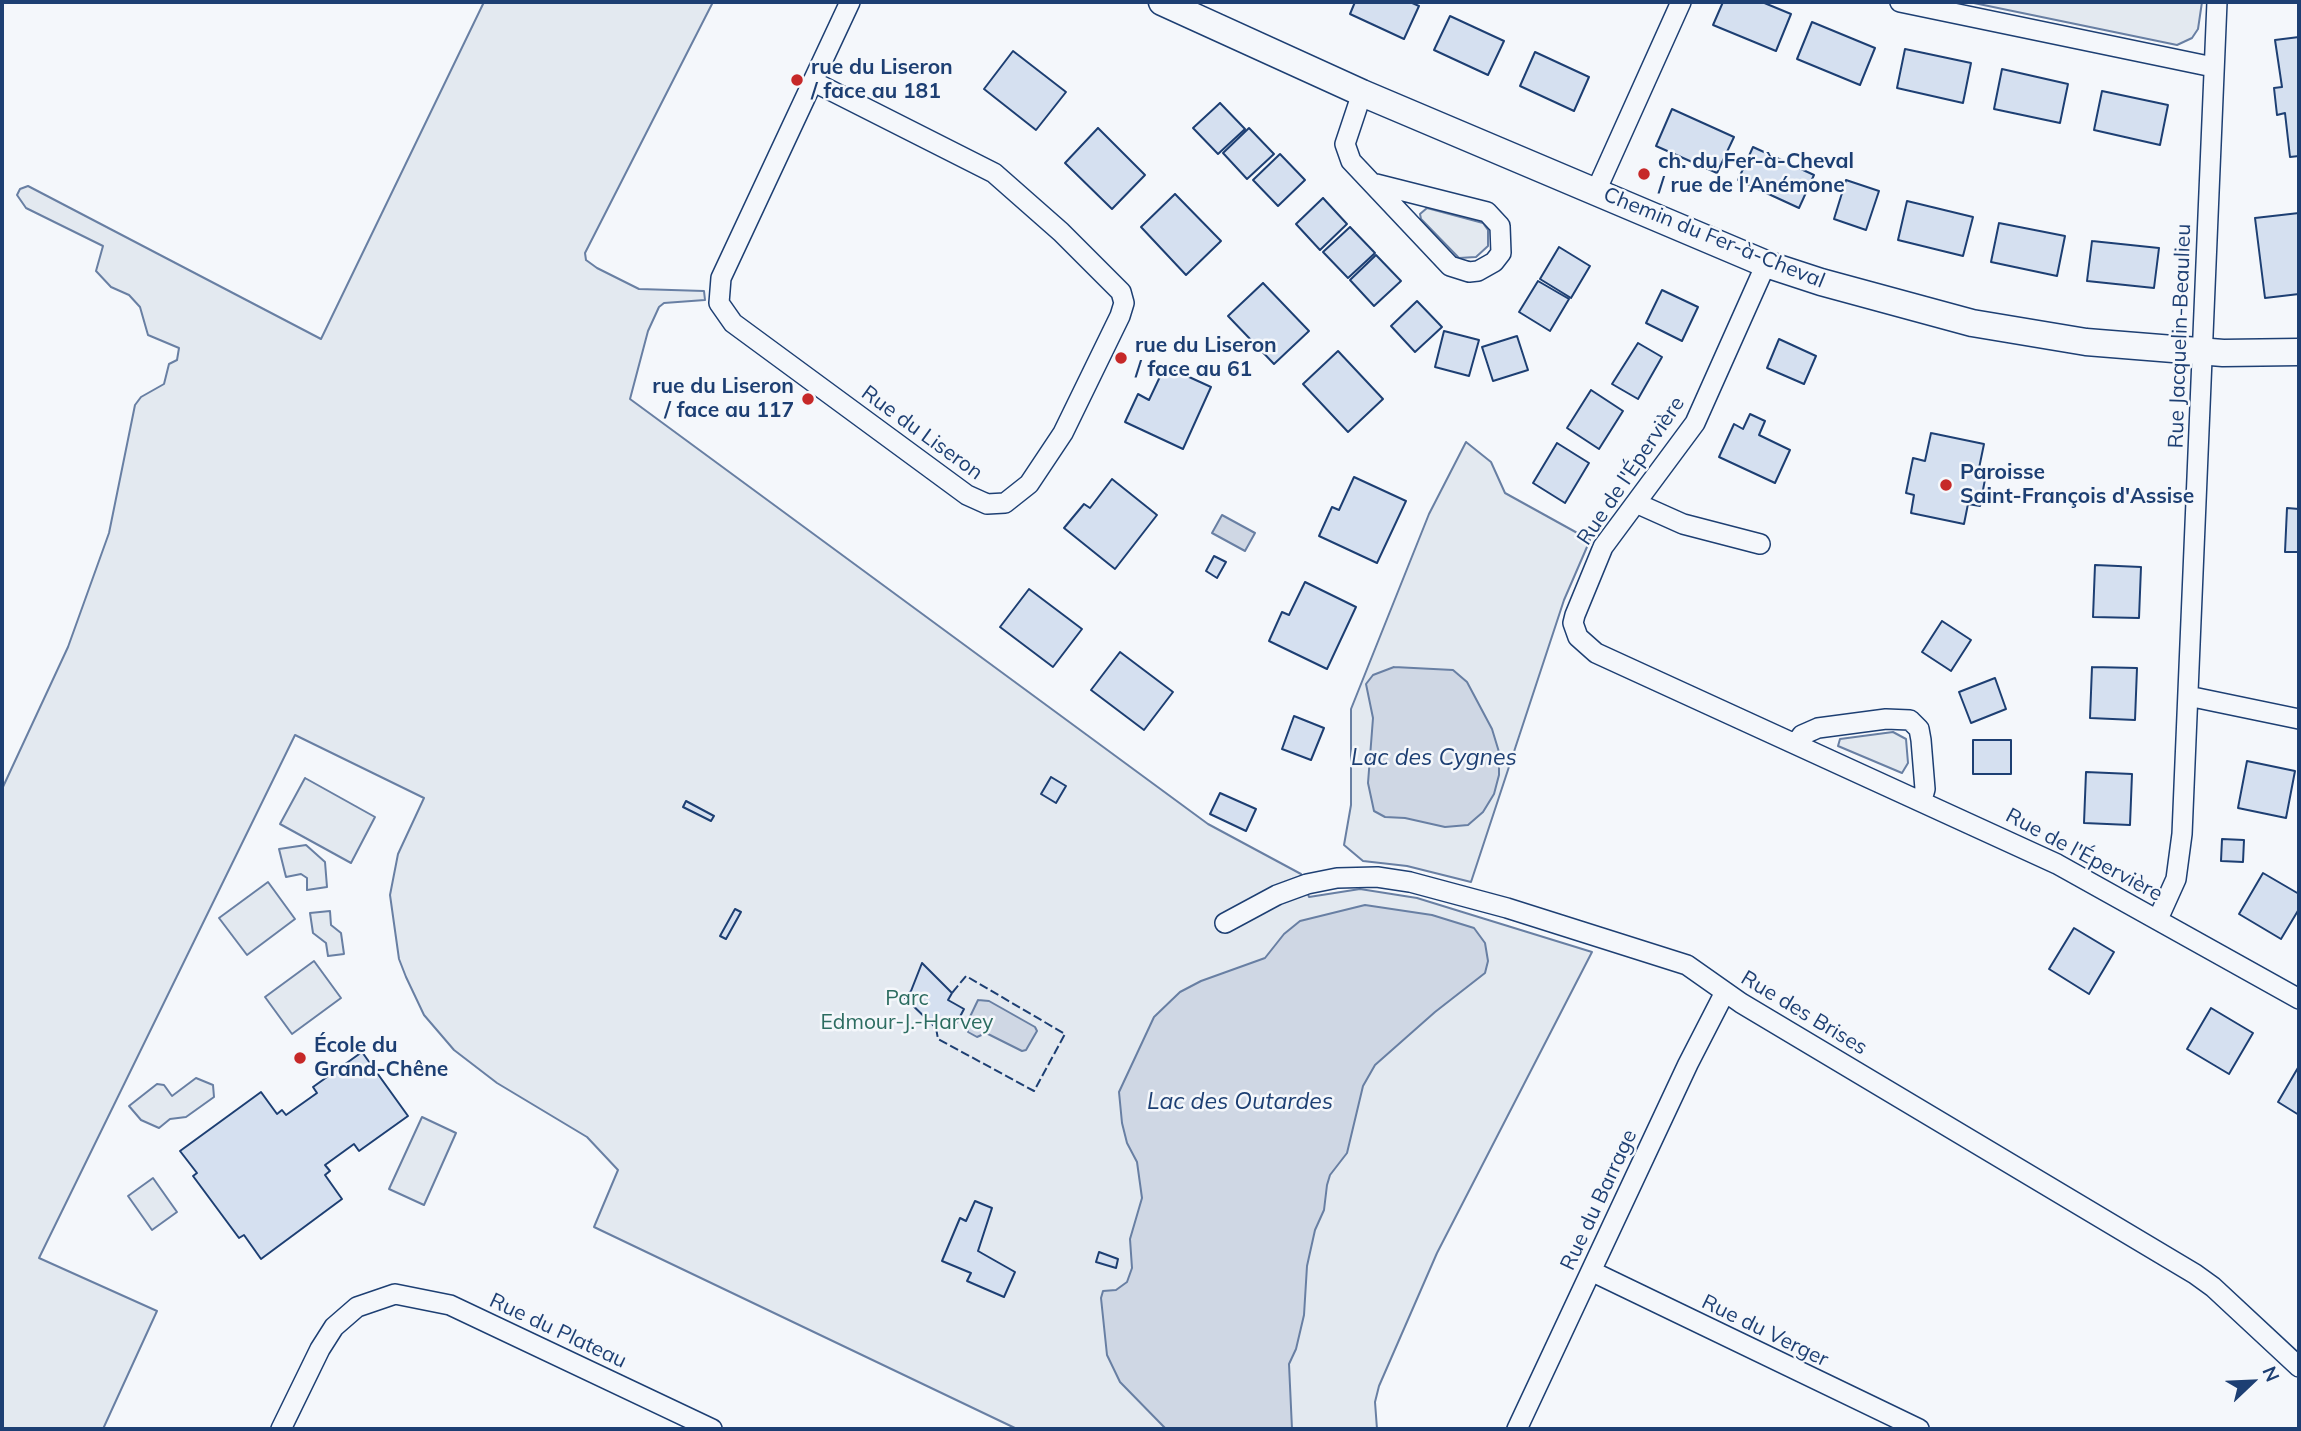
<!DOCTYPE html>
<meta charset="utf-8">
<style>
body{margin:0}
#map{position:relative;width:2301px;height:1431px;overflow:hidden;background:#f4f7fb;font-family:Mulish,sans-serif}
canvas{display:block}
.frame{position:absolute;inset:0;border:4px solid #1d3f73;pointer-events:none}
.north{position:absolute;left:2217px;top:1347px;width:70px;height:70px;-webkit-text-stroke:5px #f4f7fb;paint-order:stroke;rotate:67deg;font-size:19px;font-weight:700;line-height:28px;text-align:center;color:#1d3f73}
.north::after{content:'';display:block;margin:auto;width:24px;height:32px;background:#1d3f73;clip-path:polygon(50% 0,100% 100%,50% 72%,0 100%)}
</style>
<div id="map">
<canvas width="2301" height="1431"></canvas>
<div class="frame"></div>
<div class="north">N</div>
</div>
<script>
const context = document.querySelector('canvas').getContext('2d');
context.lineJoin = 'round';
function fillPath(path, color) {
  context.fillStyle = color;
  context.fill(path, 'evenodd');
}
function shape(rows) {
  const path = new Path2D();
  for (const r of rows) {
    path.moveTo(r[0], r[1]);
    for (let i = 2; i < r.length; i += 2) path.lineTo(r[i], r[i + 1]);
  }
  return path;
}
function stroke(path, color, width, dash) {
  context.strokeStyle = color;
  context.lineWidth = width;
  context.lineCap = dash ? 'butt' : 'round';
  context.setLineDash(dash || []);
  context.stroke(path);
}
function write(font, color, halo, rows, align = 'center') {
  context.font = font + ' Mulish,sans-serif';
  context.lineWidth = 5;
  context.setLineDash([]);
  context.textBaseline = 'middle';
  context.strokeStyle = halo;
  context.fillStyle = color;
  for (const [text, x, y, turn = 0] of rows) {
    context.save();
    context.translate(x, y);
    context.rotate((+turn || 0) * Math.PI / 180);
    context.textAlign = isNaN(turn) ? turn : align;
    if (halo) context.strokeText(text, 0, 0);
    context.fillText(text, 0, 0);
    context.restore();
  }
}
const green = shape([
 [484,2,713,2,585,253,586,260,597,268,639,289,704,291,705,300,664,303,659,307,648,331,630,399,1208,824,1301,874,1309,897,1360,889,1417,898,1592,952,1437,1253,1379,1386,1375,1402,1377,1429,1017,1429,594,1227,618,1170,587,1137,497,1083,454,1050,424,1015,406,977,399,959,390,895,398,854,424,798,295,735,39,1258,157,1311,103,1429,2,1429,2,789,68,647,109,533,135,405,141,397,164,384,169,364,177,360,179,348,148,335,140,307,129,295,111,287,96,271,103,246,26,208,17,195,20,189,28,186,321,339,484,2],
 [1969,2,2202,2,2198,29,2192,38,2177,45,1969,2],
 [1427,208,1483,223,1488,230,1488,246,1476,257,1459,258,1421,219,1420,214,1427,208],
 [1466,442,1491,462,1505,493,1590,540,1564,600,1471,882,1407,866,1363,861,1344,845,1351,805,1351,709,1429,514,1466,442],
 [1893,732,1906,739,1908,763,1902,773,1838,746,1840,739,1893,732],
 [305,778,375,817,351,863,280,824,305,778],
 [306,845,325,862,327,887,307,890,307,878,301,874,286,877,279,849,306,845],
 [268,882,295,919,247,955,219,918,268,882],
 [330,911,331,925,341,933,344,954,328,956,326,943,313,933,310,913,330,911],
 [314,961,341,998,292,1034,265,997,314,961],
 [196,1078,213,1085,214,1097,186,1117,170,1119,159,1128,141,1120,129,1106,157,1084,164,1085,172,1096,196,1078],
 [422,1117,456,1133,424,1205,389,1189,422,1117],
 [153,1178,177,1212,152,1230,128,1196,153,1178]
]);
fillPath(green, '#e3e9f0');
stroke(green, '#687fa3', 2);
const water = shape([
 [1222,515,1255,533,1245,551,1212,533,1222,515],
 [1394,667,1453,670,1467,682,1492,729,1499,752,1499,775,1494,794,1483,812,1468,825,1445,827,1405,818,1385,817,1374,811,1368,783,1373,718,1366,684,1373,675,1394,667],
 [1365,905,1432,915,1474,928,1485,943,1488,961,1485,973,1435,1012,1375,1065,1363,1086,1347,1153,1330,1175,1327,1185,1324,1210,1315,1230,1307,1266,1304,1315,1296,1349,1289,1364,1292,1429,1166,1429,1120,1382,1107,1355,1101,1298,1103,1291,1116,1290,1127,1282,1132,1268,1130,1239,1142,1198,1137,1162,1127,1143,1122,1123,1119,1092,1154,1017,1180,992,1201,981,1265,958,1284,934,1300,921,1365,905],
 [978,1000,989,1001,1035,1027,1037,1031,1026,1050,1022,1051,986,1033,977,1037,968,1032,967,1023,978,1000]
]);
fillPath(water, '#cfd7e4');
stroke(water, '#687fa3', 2);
const building = shape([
 [1355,2,1410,2,1419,6,1404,39,1350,14,1355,2],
 [1723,2,1762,2,1791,14,1776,51,1713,25,1723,2],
 [1450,16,1504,41,1488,75,1434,50,1450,16],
 [1812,22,1875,48,1860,85,1797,59,1812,22],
 [2298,28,2299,28,2299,156,2290,157,2285,113,2277,115,2274,88,2282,87,2275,40,2299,37,2298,28],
 [1905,49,1971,63,1963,103,1897,88,1905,49],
 [1013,51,1066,92,1036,130,984,89,1013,51],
 [1535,52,1589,77,1574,111,1520,86,1535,52],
 [2002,69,2068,84,2060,123,1994,109,2002,69],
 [2102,91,2168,105,2160,145,2094,130,2102,91],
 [1220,103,1245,129,1218,154,1193,128,1220,103],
 [1672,109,1734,137,1717,173,1656,146,1672,109],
 [1098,128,1145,175,1112,209,1065,163,1098,128],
 [1249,128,1274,154,1247,179,1223,153,1249,128],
 [1753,147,1814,175,1799,208,1738,180,1753,147],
 [1280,154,1305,180,1278,206,1253,180,1280,154],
 [1846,180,1879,191,1866,230,1834,219,1846,180],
 [1175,194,1221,241,1186,275,1141,227,1175,194],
 [1323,198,1347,224,1320,250,1296,224,1323,198],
 [1907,201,1973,217,1963,256,1898,240,1907,201],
 [2299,213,2299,294,2265,298,2255,218,2299,213],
 [1999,223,2065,236,2057,276,1991,262,1999,223],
 [1350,227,1375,253,1348,278,1323,252,1350,227],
 [2092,241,2159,248,2154,288,2087,281,2092,241],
 [1559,247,1590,266,1571,298,1540,279,1559,247],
 [1376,255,1401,281,1374,306,1350,280,1376,255],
 [1538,281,1569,299,1550,331,1519,312,1538,281],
 [1263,283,1309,331,1274,364,1228,316,1263,283],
 [1662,290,1698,307,1682,341,1646,323,1662,290],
 [1417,301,1442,327,1415,352,1391,326,1417,301],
 [1444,331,1479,340,1469,376,1435,367,1444,331],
 [1517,336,1528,370,1493,381,1482,347,1517,336],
 [1779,339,1816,356,1804,384,1767,368,1779,339],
 [1638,343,1662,357,1638,399,1612,384,1638,343],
 [1338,351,1383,399,1348,432,1303,384,1338,351],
 [1165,366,1211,387,1183,449,1125,422,1138,394,1149,400,1165,366],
 [1591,390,1623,411,1599,449,1567,428,1591,390],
 [1750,414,1765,421,1759,435,1790,450,1775,483,1719,457,1734,424,1743,429,1750,414],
 [1931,433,1984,444,1978,473,1986,474,1980,506,1968,504,1964,524,1911,513,1914,495,1906,493,1913,458,1925,461,1931,433],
 [1557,443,1589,463,1565,503,1533,483,1557,443],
 [1354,477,1406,501,1377,563,1319,536,1332,507,1339,510,1354,477],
 [1112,479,1157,515,1115,569,1064,528,1084,504,1090,508,1112,479],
 [2287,508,2299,509,2299,558,2299,552,2285,552,2287,508],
 [1214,556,1226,562,1217,578,1206,571,1214,556],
 [2095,565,2141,567,2139,618,2093,617,2095,565],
 [1305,582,1356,607,1327,669,1269,641,1282,612,1289,615,1305,582],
 [1029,589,1082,629,1053,667,1000,627,1029,589],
 [1942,621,1971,640,1951,671,1922,652,1942,621],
 [1120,652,1173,692,1144,730,1091,690,1120,652],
 [2092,667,2137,668,2135,720,2090,718,2092,667],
 [1995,678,2006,709,1971,723,1959,692,1995,678],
 [1294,716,1324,728,1311,760,1282,749,1294,716],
 [1973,740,2011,740,2011,774,1973,774,1973,740],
 [2247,761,2295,771,2286,818,2238,808,2247,761],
 [2086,772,2132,774,2130,825,2084,823,2086,772],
 [1051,777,1066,786,1056,803,1041,794,1051,777],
 [1220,793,1256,809,1246,831,1210,814,1220,793],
 [686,801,714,816,711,821,683,807,686,801],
 [2222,839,2244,840,2243,862,2221,861,2222,839],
 [2263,873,2299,894,2299,909,2281,939,2239,914,2263,873],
 [735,909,741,912,726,939,720,936,735,909],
 [2074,928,2114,952,2089,994,2049,969,2074,928],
 [922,963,952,993,948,1000,964,1009,955,1026,941,1018,936,1028,904,997,911,991,922,963],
 [2211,1008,2253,1033,2229,1074,2187,1049,2211,1008],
 [362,1052,408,1116,359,1151,354,1144,325,1165,330,1171,325,1175,342,1199,261,1259,244,1235,239,1238,193,1176,197,1173,180,1151,261,1092,277,1114,282,1110,286,1115,317,1093,313,1087,362,1052],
 [2299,1066,2299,1115,2278,1102,2299,1066],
 [975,1201,992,1208,978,1251,1015,1272,1004,1297,967,1281,971,1273,942,1261,960,1218,966,1221,975,1201],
 [1099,1252,1118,1259,1116,1268,1096,1262,1099,1252]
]);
fillPath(building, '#d5e0f0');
stroke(building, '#1d3f73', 2);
const street = shape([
 [1900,2,2213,67],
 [814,82,994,173,1061,232,1121,292,1124,303,1120,316,1063,433,1029,484,1005,503,987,504,967,495,733,323,719,303,721,278,850,2],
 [1362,93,1345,144,1351,161,1450,266,1469,272,1478,271,1494,262,1501,253,1500,226,1487,212,1376,184],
 [1596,191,1681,2],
 [1766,264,1695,423,1603,547,1575,615,1573,623,1578,637,1596,653,2057,864,2299,999],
 [1636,503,1683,524,1760,544],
 [2188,696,2299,719],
 [1797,742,1802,735,1818,728,1886,719,1910,720,1919,729,1921,740,1925,789,1922,800],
 [2158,919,2176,879,2182,834,2217,2],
 [1225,923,1277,895,1307,884,1337,878,1377,877,1410,882,1507,908,1687,965,1741,1003,2195,1274,2213,1287,2299,1367],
 [1591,1271,1919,1429],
 [281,1429,320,1349,334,1327,357,1307,395,1294,450,1305,712,1429],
 [1517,1429,1688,1064,1725,992]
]);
const secondary = shape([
 [1162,2,1362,93,1766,264,1821,282,1972,323,2086,342,2223,353,2299,352]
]);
stroke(street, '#1d3f73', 22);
stroke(secondary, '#1d3f73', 29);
stroke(street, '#f4f7fb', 19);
stroke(secondary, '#f4f7fb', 26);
stroke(shape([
 [936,1028,938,1039,1034,1091,1065,1034,966,976,952,993]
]), '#1d3f73', 2, [9, 3.5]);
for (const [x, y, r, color] of [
 [797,80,7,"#c62828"],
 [1644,174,7,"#c62828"],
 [1121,358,7,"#c62828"],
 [808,399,7,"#c62828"],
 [1946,485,7,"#c62828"],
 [300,1058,7,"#c62828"]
]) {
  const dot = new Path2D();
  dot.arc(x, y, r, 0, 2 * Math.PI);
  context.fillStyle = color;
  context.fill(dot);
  stroke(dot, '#f4f7fb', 2.5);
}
write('bold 21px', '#1d3f73', '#f4f7fb', [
 ["rue du Liseron",811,68],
 ["/ face au 181",811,92],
 ["ch. du Fer-à-Cheval",1658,162],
 ["/ rue de l'Anémone",1658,186],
 ["rue du Liseron",1135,346],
 ["/ face au 61",1135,370],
 ["rue du Liseron",794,387,"right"],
 ["/ face au 117",794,411,"right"],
 ["Paroisse",1960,473],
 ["Saint-François d'Assise",1960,497],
 ["École du",314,1046],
 ["Grand-Chêne",314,1070]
], 'left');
write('21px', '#1d3f73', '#f4f7fb', [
 ["Chemin du Fer-à-Cheval",1714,238,22],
 ["Rue Jacquelin-Beaulieu",2180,336,-88],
 ["Rue du Liseron",922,433,36],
 ["Rue de l'Épervière",1631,471,-56],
 ["Rue de l'Épervière",2084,855,28],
 ["Rue des Brises",1804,1013,31],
 ["Rue du Barrage",1599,1200,-65],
 ["Rue du Plateau",558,1331,25],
 ["Rue du Verger",1765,1331,26]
]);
write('21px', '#2c6c60', '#f4f7fb', [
 ["Parc",907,999],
 ["Edmour-J.-Harvey",907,1023]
]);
write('italic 23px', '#1d3f73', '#f4f7fb', [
 ["Lac des Cygnes",1434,758],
 ["Lac des Outardes",1240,1102]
]);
</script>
